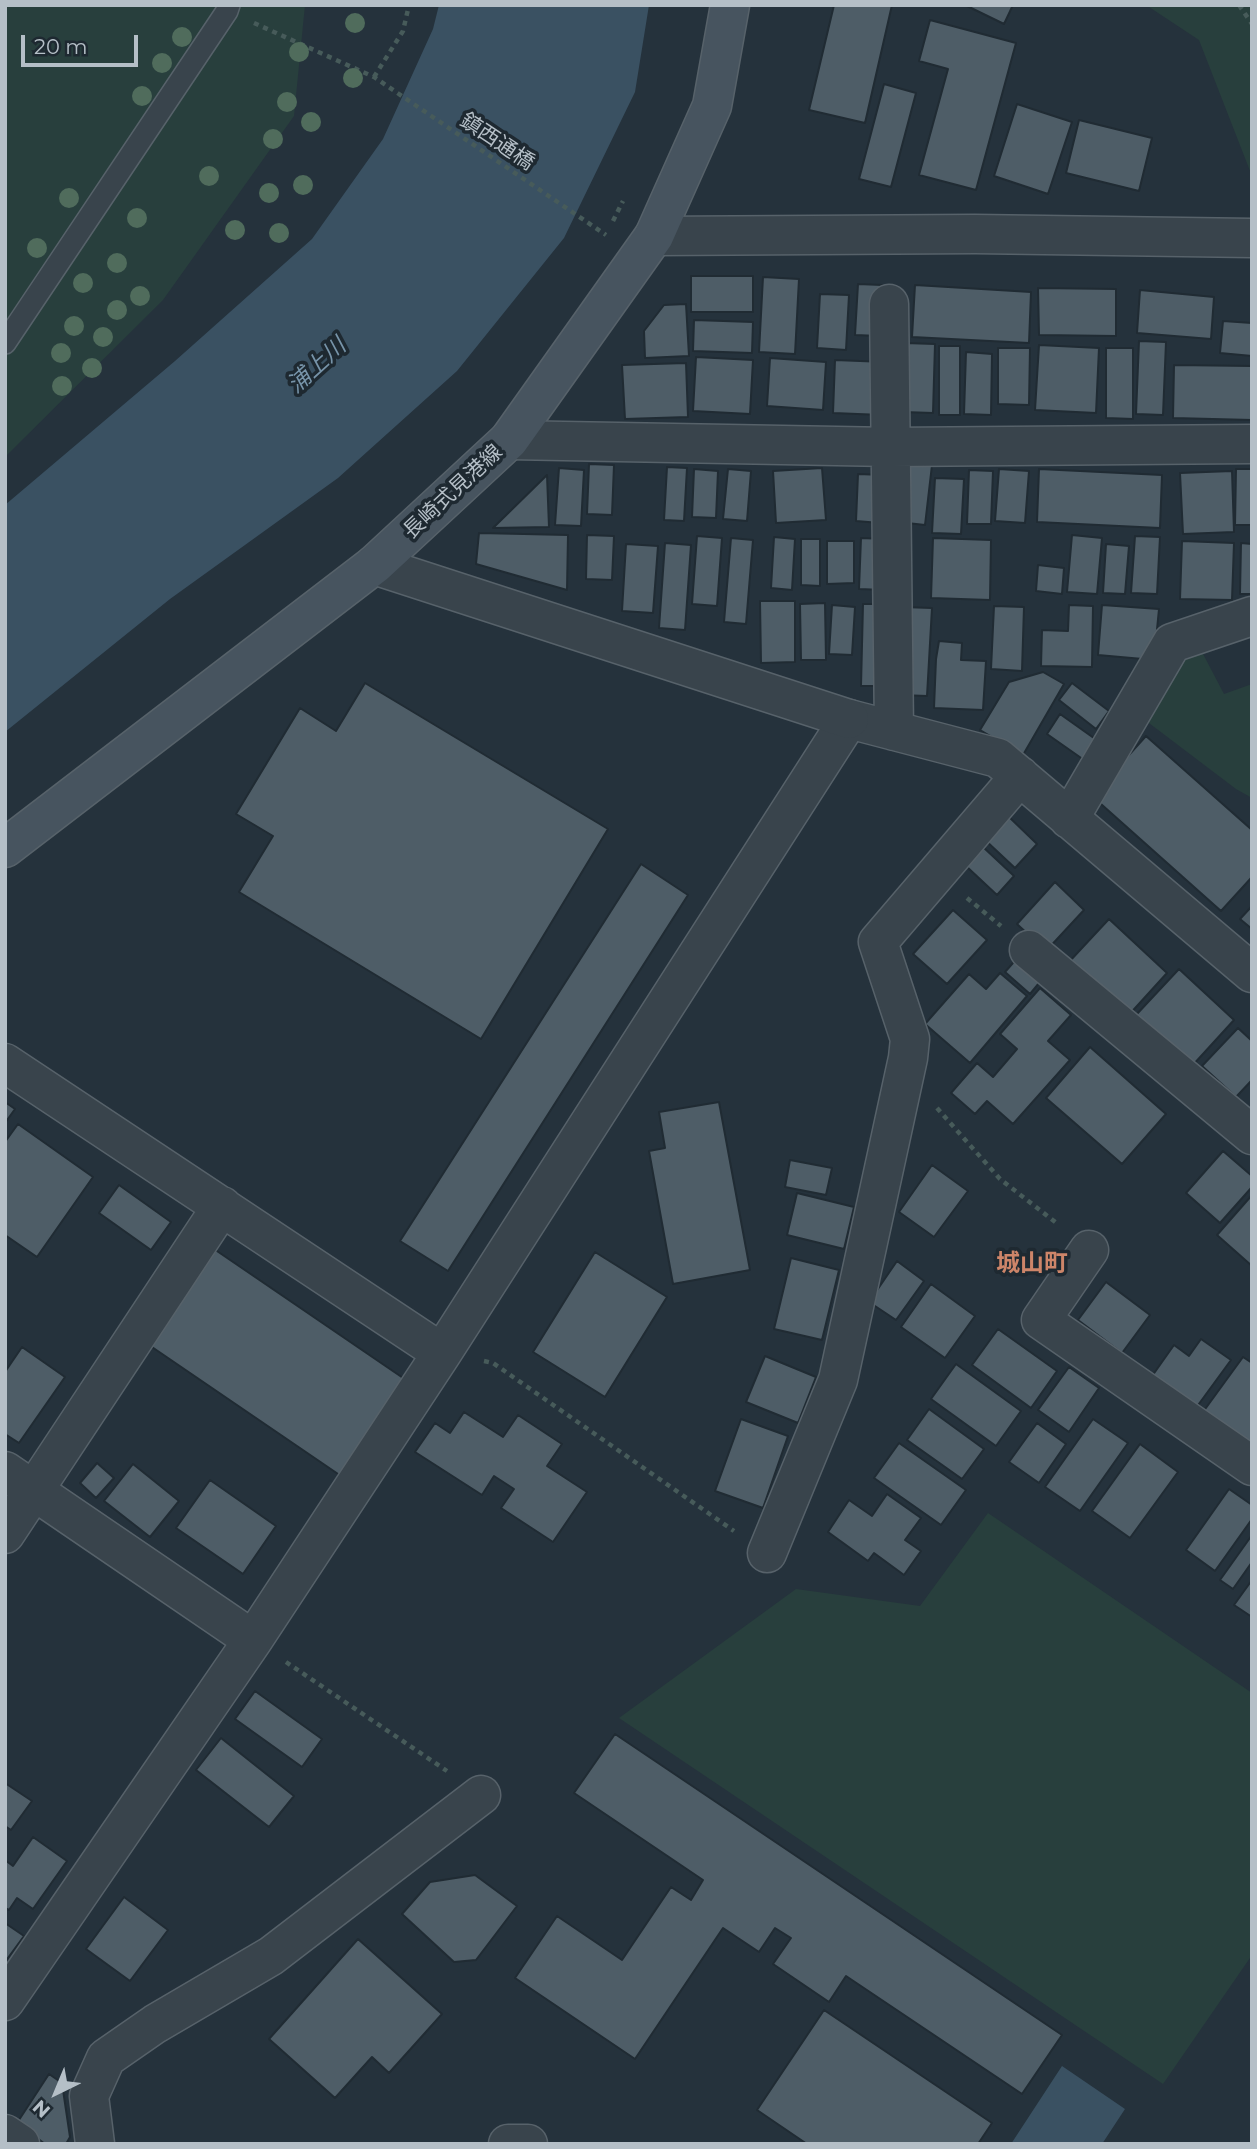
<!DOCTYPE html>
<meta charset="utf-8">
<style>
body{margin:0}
#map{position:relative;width:1257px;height:2149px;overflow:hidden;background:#25323c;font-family:Montserrat,sans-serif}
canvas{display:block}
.frame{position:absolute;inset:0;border:7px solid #b5bfc7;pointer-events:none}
.north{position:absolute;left:21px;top:2058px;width:70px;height:70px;-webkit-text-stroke:5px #1e2931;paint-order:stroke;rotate:223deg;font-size:19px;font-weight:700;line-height:28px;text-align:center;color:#b5bfc7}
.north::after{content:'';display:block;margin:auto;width:24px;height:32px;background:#b5bfc7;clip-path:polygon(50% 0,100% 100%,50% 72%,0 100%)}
.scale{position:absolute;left:21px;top:35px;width:117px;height:32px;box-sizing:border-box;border:4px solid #b5bfc7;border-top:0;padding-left:9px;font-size:21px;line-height:24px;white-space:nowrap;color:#b5bfc7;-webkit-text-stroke:5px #1e2931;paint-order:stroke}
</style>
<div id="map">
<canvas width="1257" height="2149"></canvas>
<div class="frame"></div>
<div class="north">N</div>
<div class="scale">20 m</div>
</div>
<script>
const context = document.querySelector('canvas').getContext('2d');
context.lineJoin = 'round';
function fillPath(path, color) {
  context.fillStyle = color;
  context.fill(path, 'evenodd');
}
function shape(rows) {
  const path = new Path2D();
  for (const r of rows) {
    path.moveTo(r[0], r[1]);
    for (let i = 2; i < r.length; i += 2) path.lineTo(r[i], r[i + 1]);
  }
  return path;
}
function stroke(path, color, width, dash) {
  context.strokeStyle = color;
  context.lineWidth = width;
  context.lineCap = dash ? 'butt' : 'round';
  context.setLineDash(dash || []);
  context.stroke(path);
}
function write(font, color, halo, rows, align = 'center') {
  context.font = font + ' Montserrat,"Noto Sans JP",sans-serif';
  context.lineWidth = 7;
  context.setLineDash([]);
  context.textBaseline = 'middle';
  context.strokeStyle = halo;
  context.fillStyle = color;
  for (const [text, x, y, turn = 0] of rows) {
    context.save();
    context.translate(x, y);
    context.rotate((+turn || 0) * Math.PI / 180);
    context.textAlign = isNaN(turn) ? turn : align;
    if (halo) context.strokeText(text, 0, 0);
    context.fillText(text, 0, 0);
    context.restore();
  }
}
fillPath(shape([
 [5,5,305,5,294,116,163,300,5,457],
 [1146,5,1252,5,1252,176,1199,40],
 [1187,652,1202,652,1224,694,1252,684,1252,798,1236,789,1141,717],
 [988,1513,1252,1693,1252,1955,1163,2084,619,1718,796,1589,920,1606]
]), '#283f3d');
fillPath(shape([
 [439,5,649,5,635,92,564,238,457,371,338,478,170,599,5,732,5,505,175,361,312,239,383,139,433,29],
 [1062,2066,1125,2109,1102,2144,1011,2144]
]), '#3a5162');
const building = shape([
 [834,5,892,5,865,123,809,110,834,5],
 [965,5,1013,5,1004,24,965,5],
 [930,20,1016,43,976,190,919,175,948,69,919,61,930,20],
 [884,84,916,93,891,187,859,179,884,84],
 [1017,104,1072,122,1048,194,994,176,1017,104],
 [1079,120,1152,138,1139,191,1066,173,1079,120],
 [691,276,753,276,753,312,691,312,691,276],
 [763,277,799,279,795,354,759,352,763,277],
 [858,284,882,285,879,336,855,335,858,284],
 [915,285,1031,292,1029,343,912,337,915,285],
 [1038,288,1116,289,1116,336,1039,335,1038,288],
 [1140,290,1214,297,1211,339,1137,333,1140,290],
 [820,294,849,295,846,350,817,348,820,294],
 [686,304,689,356,645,358,644,331,664,305,686,304],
 [694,320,753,322,752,353,693,351,694,320],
 [1223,321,1252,323,1252,356,1220,353,1223,321],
 [1139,341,1166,342,1163,415,1136,414,1139,341],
 [905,343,935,344,933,413,903,412,905,343],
 [1039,345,1099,348,1096,413,1035,410,1039,345],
 [939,346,960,346,960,415,939,415,939,346],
 [998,348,1030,348,1029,405,998,404,998,348],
 [1106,348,1133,348,1133,419,1106,418,1106,348],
 [966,352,992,354,991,415,964,414,966,352],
 [696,357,753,360,750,414,693,411,696,357],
 [770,358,826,362,823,410,767,406,770,358],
 [835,360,885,362,882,415,833,413,835,360],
 [686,363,688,417,625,419,622,365,686,363],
 [1174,365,1252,366,1252,420,1173,418,1174,365],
 [905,462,932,465,925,525,898,522,905,462],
 [589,464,614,465,612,515,587,514,589,464],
 [667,467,687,468,684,521,664,520,667,467],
 [559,468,584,470,581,526,555,525,559,468],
 [822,468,826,520,776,523,773,471,822,468],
 [694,469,718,471,716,518,692,517,694,469],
 [728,469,751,471,747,521,723,519,728,469],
 [999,469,1029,471,1025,523,995,521,999,469],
 [1039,469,1162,475,1160,528,1037,522,1039,469],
 [1236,469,1252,469,1252,525,1235,525,1236,469],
 [969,470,993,471,991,524,967,524,969,470],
 [1232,471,1234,532,1183,534,1180,473,1232,471],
 [858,474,883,475,880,523,856,521,858,474],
 [547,475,549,527,493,528,547,475],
 [935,478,964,479,961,534,932,533,935,478],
 [479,533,568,535,567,590,476,564,479,533],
 [587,535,614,536,612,580,586,579,587,535],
 [1072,535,1102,538,1097,594,1067,592,1072,535],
 [697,536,722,538,717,606,692,604,697,536],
 [1135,536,1160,537,1157,594,1131,593,1135,536],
 [774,537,795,539,792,590,771,588,774,537],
 [731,538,753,540,746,624,724,622,731,538],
 [861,538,885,539,883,590,859,589,861,538],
 [933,538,991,540,990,600,931,598,933,538],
 [801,539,820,539,820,586,801,585,801,539],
 [827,541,854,541,854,583,827,584,827,541],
 [1182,541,1234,543,1232,600,1180,599,1182,541],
 [665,543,691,545,685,630,659,628,665,543],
 [1241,543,1252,544,1252,594,1240,594,1241,543],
 [626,544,658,546,653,613,622,611,626,544],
 [1106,544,1129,546,1125,594,1103,593,1106,544],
 [1038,565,1064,568,1062,594,1036,591,1038,565],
 [760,601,795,601,795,662,761,663,760,601],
 [825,603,826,660,801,660,800,604,825,603],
 [863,604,885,604,883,686,861,686,863,604],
 [832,605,855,607,852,655,829,654,832,605],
 [1069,605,1093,606,1092,667,1041,666,1042,630,1068,631,1069,605],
 [1102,605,1159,609,1154,660,1098,655,1102,605],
 [994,606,1024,607,1022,671,991,669,994,606],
 [903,607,932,608,927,696,900,695,903,607],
 [939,641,962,643,961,660,986,661,983,710,934,708,936,659,939,641],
 [1043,672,1064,684,1023,755,980,730,1009,682,1043,672],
 [365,683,608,829,481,1039,239,892,273,836,236,814,300,708,336,731,365,683],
 [1072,683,1109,711,1096,729,1059,700,1072,683],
 [1060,714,1098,741,1084,760,1047,734,1060,714],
 [1146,736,1252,830,1252,877,1221,911,1092,796,1146,736],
 [1007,815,1037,844,1015,868,984,839,1007,815],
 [983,847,1014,876,997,895,966,866,983,847],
 [641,864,688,895,448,1271,400,1241,641,864],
 [1055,882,1084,910,1046,951,1017,924,1055,882],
 [1252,906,1252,929,1240,919,1252,906],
 [953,910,987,940,947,984,913,954,953,910],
 [1109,919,1167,973,1127,1017,1068,963,1109,919],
 [1020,955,1044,977,1030,994,1005,972,1020,955],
 [1179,969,1234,1020,1192,1066,1136,1015,1179,969],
 [1000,973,1027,996,970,1063,925,1024,969,974,986,989,1000,973],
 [1040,988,1071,1015,1048,1041,1070,1060,1013,1124,987,1101,975,1114,951,1093,977,1063,993,1077,1017,1049,1000,1034,1040,988],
 [1238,1028,1252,1041,1252,1080,1236,1097,1202,1066,1238,1028],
 [1090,1047,1166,1114,1122,1164,1046,1098,1090,1047],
 [5,1102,15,1109,5,1123,5,1102],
 [719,1102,750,1270,673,1284,649,1151,665,1148,659,1112,719,1102],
 [18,1124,93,1177,37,1257,5,1235,5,1142,18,1124],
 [1223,1151,1252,1176,1252,1187,1220,1223,1186,1193,1223,1151],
 [790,1160,832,1168,826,1195,785,1187,790,1160],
 [932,1165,968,1191,934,1237,899,1212,932,1165],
 [119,1185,171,1222,151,1250,99,1213,119,1185],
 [797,1193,854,1207,844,1249,787,1235,797,1193],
 [1252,1195,1252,1266,1217,1235,1252,1195],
 [214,1249,406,1380,341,1476,149,1345,214,1249],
 [595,1252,667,1297,605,1397,533,1352,595,1252],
 [791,1258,839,1270,822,1340,774,1329,791,1258],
 [897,1261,924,1281,896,1320,869,1302,897,1261],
 [1106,1282,1150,1315,1122,1353,1078,1320,1106,1282],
 [931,1284,975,1316,945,1358,901,1327,931,1284],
 [998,1329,1057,1371,1031,1408,972,1365,998,1329],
 [1201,1339,1231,1360,1193,1412,1150,1379,1174,1345,1189,1356,1201,1339],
 [22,1347,65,1377,19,1443,5,1434,5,1372,22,1347],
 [765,1356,816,1377,798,1423,746,1402,765,1356],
 [1243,1357,1252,1363,1252,1449,1203,1412,1243,1357],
 [956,1364,1021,1411,996,1446,931,1399,956,1364],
 [1069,1367,1099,1388,1069,1432,1038,1410,1069,1367],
 [929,1409,984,1449,962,1479,907,1440,929,1409],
 [464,1412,503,1437,518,1415,562,1444,547,1466,587,1492,553,1542,501,1508,514,1489,494,1476,482,1495,415,1452,435,1423,450,1433,464,1412],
 [741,1419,788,1436,763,1508,715,1491,741,1419],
 [1093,1419,1128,1443,1080,1511,1045,1487,1093,1419],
 [1037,1423,1066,1444,1039,1483,1009,1462,1037,1423],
 [899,1443,966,1490,941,1525,874,1478,899,1443],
 [1140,1444,1178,1472,1130,1538,1092,1511,1140,1444],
 [97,1463,114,1478,96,1498,80,1483,97,1463],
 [133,1464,179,1501,150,1537,104,1501,133,1464],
 [210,1480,276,1526,243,1574,176,1528,210,1480],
 [1229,1489,1252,1505,1252,1519,1215,1571,1186,1550,1229,1489],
 [887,1494,921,1518,905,1540,921,1551,904,1575,874,1553,868,1561,828,1532,849,1500,872,1516,887,1494],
 [1252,1535,1252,1562,1233,1589,1220,1580,1252,1535],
 [1252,1580,1252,1617,1234,1605,1252,1580],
 [255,1691,322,1739,302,1767,235,1719,255,1691],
 [615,1734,1062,2035,1022,2094,846,1976,829,2002,773,1964,791,1938,775,1928,759,1952,723,1928,635,2059,515,1978,557,1916,622,1960,671,1887,691,1900,703,1880,574,1793,615,1734],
 [221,1738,294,1796,269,1827,196,1770,221,1738],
 [5,1783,32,1801,11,1830,5,1826,5,1783],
 [33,1837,67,1861,33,1909,17,1898,9,1910,5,1908,5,1860,13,1866,33,1837],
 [475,1875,517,1906,476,1960,454,1962,402,1914,430,1882,475,1875],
 [124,1897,168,1930,130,1981,86,1949,124,1897],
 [5,1923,24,1936,5,1962,5,1923],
 [358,1939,442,2014,389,2073,372,2057,335,2098,269,2039,358,1939],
 [824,2010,992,2123,978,2144,807,2144,757,2110,824,2010],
 [49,2074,62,2083,70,2137,66,2144,45,2144,17,2123,49,2074]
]);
fillPath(building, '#4e5d67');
stroke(building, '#202b33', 2);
const service = shape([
 [5,343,227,11,229,5]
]);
const minor = shape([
 [889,304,894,731],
 [509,440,891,447,1252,444],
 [1069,819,1172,643,1252,616],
 [1029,950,1252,1135],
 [5,1063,442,1353],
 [1089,1250,1041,1320,1252,1466],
 [5,1471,253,1640],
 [5,1534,222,1206],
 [767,1553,838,1380,908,1058,910,1039,878,942,1020,776],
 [5,2001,253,1640,442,1353,849,719,998,758,1252,973],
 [5,2134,20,2144],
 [95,2144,89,2096,106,2058,155,2024,271,1956,481,1795],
 [508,2144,528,2144]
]);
const tertiary = shape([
 [654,236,975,234,1252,238],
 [374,565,849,719]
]);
const secondary = shape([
 [5,848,374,565,509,440,654,236,712,106,730,5]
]);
stroke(service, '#57626a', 24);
stroke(minor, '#57626a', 41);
stroke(tertiary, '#57626a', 41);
stroke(secondary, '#57626a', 41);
stroke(shape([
 [1239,5,1252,24],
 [254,23,374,77,606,235],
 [374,77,403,31,409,5],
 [613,221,623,201],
 [967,898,1001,926],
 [937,1108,1000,1179,1059,1225],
 [484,1361,493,1363,734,1531],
 [286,1662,447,1771]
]), '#475b5a', 4.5, [5, 5]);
stroke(service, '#39444c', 21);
stroke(minor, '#39444c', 38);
stroke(tertiary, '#39444c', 38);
stroke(secondary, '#47545f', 38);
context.fillStyle = '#506c5c';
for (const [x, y] of [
 [355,23],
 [182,37],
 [299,52],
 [162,63],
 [353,78],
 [142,96],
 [287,102],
 [311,122],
 [273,139],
 [209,176],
 [303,185],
 [269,193],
 [69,198],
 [137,218],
 [235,230],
 [279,233],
 [37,248],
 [117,263],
 [83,283],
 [140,296],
 [117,310],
 [74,326],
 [103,337],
 [61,353],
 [92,368],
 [62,386]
]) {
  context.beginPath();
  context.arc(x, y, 10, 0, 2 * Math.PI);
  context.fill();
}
write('21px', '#b5bfc7', '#1e2931', [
 ["鎮西通橋",497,142,34],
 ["長崎式見港線",453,492,-43]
]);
write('italic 23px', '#7794a9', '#1e2931', [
 ["浦上川",317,366,-42]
]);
write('bold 24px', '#cd8569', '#1e2931', [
 ["城山町",1032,1264]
]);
</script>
